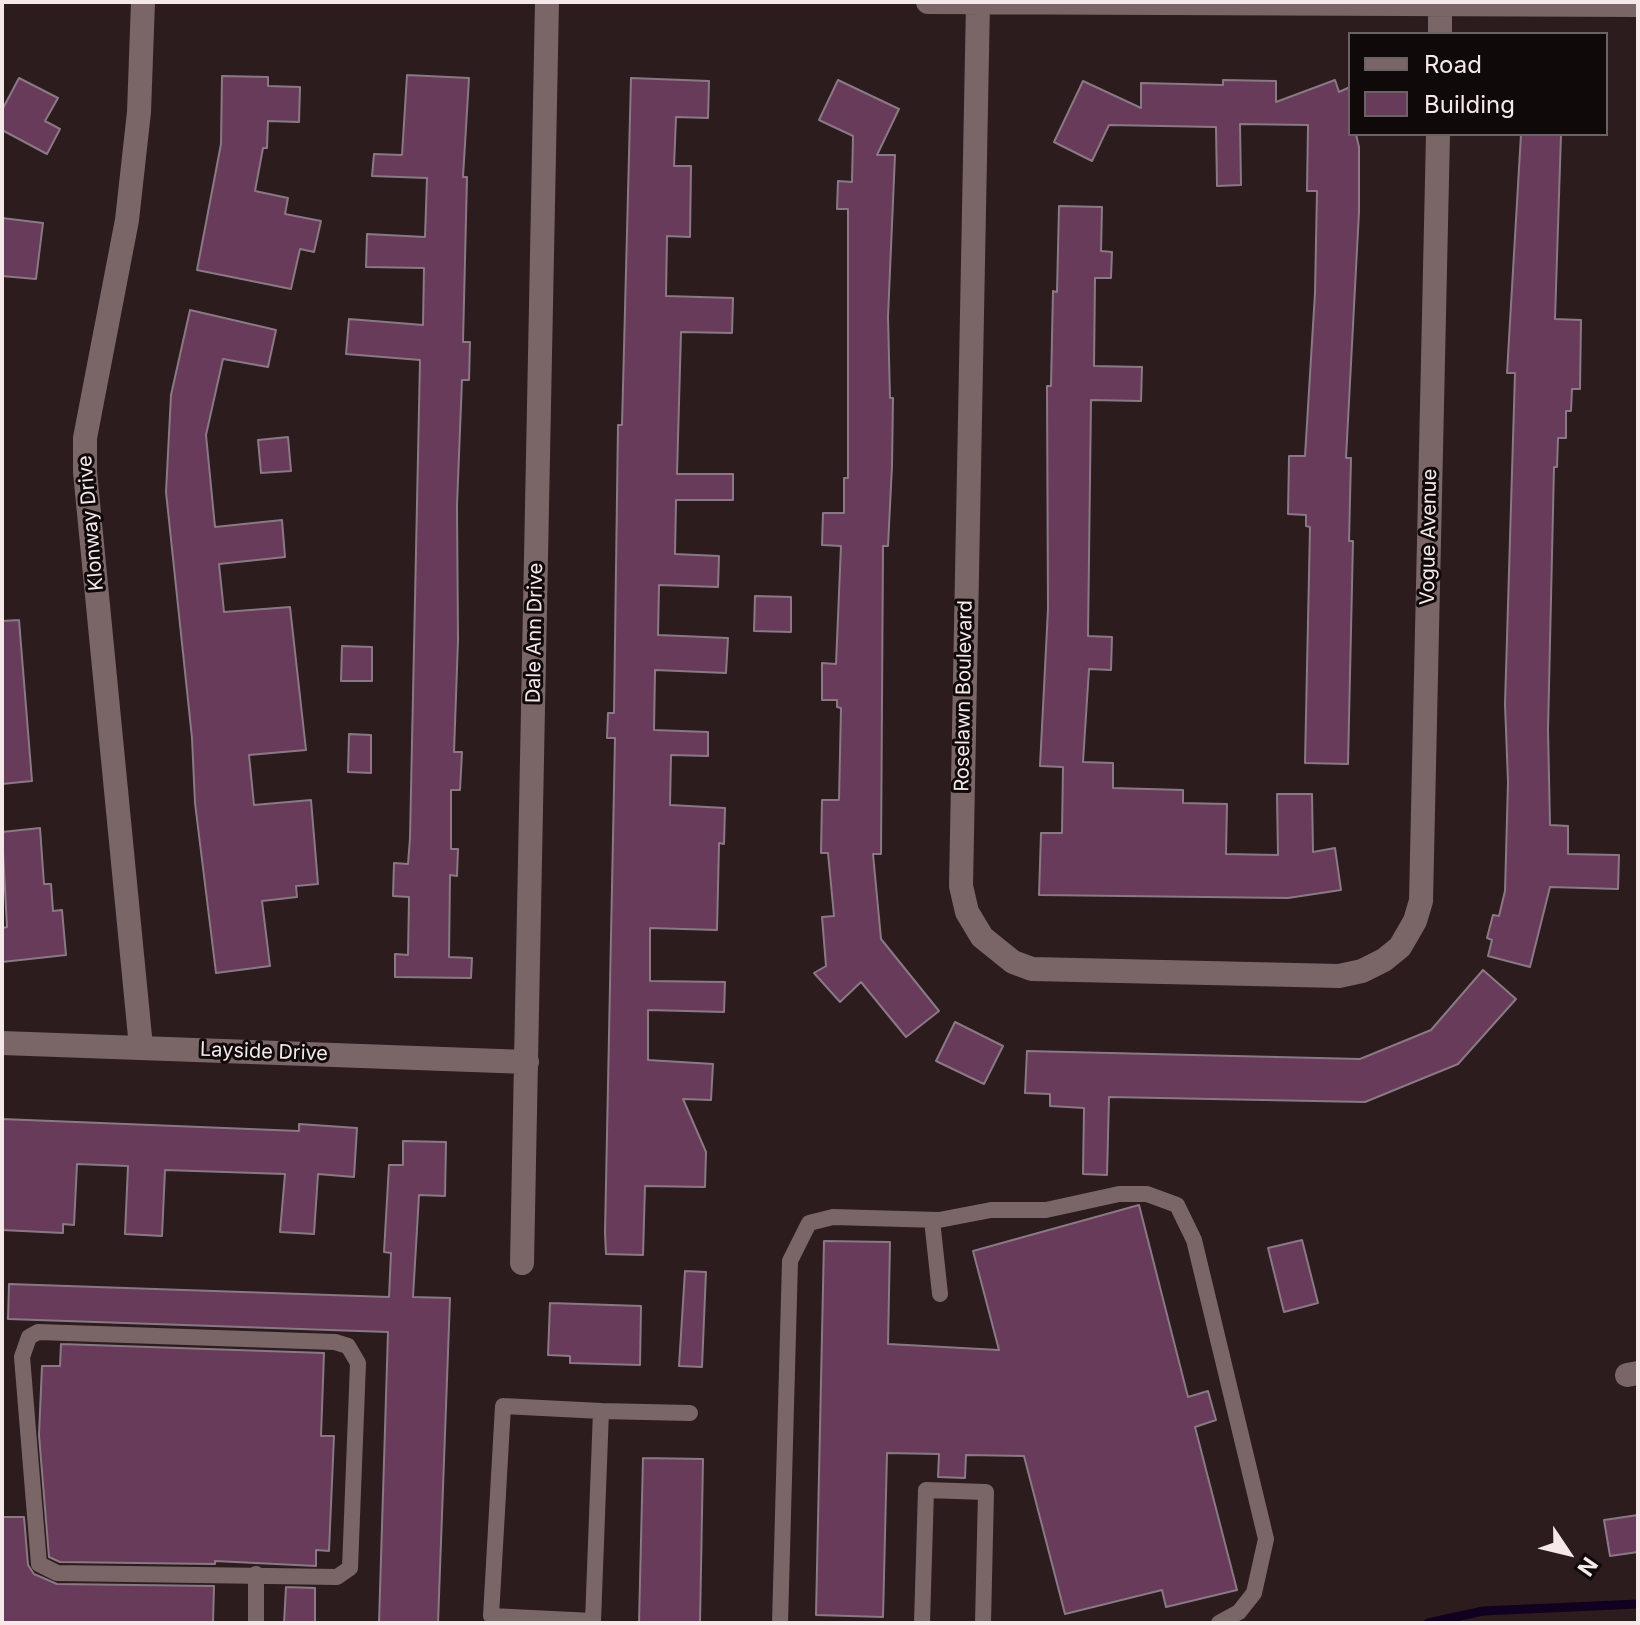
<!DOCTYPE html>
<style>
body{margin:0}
#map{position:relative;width:1640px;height:1625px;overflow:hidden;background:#2c1c1d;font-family:Inter,sans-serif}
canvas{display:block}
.frame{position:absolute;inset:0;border:4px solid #f4e8e9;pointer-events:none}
.legend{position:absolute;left:1348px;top:32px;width:260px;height:104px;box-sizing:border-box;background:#100909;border:2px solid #6b6263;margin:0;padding:10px 14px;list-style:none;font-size:24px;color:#f4e8e9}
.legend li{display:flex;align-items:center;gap:16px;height:40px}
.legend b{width:40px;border:2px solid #6b6263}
.north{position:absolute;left:1528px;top:1513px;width:80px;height:80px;-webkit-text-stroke:6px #100909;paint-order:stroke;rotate:125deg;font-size:22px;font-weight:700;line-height:32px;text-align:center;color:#f4e8e9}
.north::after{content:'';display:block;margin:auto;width:28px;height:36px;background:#f4e8e9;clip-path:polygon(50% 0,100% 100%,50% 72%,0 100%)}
</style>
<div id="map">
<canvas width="1640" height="1625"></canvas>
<div class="frame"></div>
<ul class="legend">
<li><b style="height:10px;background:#7a6667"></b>Road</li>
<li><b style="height:22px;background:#673b59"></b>Building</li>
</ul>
<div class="north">N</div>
</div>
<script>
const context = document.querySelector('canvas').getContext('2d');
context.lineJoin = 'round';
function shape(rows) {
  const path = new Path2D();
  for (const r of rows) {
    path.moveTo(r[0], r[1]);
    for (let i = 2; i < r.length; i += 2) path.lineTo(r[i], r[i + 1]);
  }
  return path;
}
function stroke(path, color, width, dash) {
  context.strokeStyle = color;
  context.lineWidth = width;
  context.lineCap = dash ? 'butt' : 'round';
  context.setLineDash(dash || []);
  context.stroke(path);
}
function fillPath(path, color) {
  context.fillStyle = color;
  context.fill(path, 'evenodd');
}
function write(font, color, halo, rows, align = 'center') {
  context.font = font + ' Inter,sans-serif';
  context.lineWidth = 6;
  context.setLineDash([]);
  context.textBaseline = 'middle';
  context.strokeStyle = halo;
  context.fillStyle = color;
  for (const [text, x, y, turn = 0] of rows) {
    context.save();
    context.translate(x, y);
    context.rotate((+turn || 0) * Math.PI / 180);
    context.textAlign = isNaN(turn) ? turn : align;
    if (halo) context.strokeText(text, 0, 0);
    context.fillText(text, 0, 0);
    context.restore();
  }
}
stroke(shape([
 [1428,1623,1483,1611,1638,1604]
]), '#110020', 9);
const building = shape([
 [407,75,469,78,463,177,467,177,463,342,470,342,469,380,462,380,457,505,458,640,454,752,462,752,460,790,451,790,451,849,458,849,457,876,450,875,449,957,472,958,471,978,395,977,395,954,408,955,409,897,393,896,394,863,408,864,410,838,420,360,346,354,349,319,423,325,424,268,366,267,367,234,425,237,427,178,372,176,374,154,402,155,407,75],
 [222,76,268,77,268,86,300,87,299,122,268,121,267,148,263,148,255,191,288,198,285,214,321,221,314,252,300,249,291,289,197,270,221,144,222,76],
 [19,78,58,98,45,121,60,129,47,154,2,130,2,110,19,78],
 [631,78,709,81,708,118,676,117,674,166,691,166,690,237,667,236,666,296,733,298,732,333,681,332,677,474,733,474,733,500,676,500,675,554,719,556,718,587,659,585,658,635,728,638,726,673,655,670,654,730,708,732,708,756,671,755,670,805,725,808,724,844,719,843,717,930,650,928,650,981,725,982,724,1012,648,1010,648,1060,713,1064,711,1100,683,1099,706,1152,705,1187,645,1186,643,1255,606,1254,605,1233,615,738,607,738,608,713,614,713,618,425,622,425,631,78],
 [838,80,899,109,877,155,895,155,888,317,890,398,893,398,892,466,888,546,883,546,881,854,873,854,881,939,939,1011,906,1037,861,982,840,1002,814,973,826,966,822,917,834,916,828,853,821,853,822,800,839,800,841,708,837,707,837,700,822,700,822,663,836,664,841,546,822,545,823,513,844,513,844,478,848,478,848,209,837,209,838,181,852,182,853,136,819,120,838,80],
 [1223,80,1276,81,1276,102,1335,80,1339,92,1350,87,1350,134,1356,134,1359,147,1359,212,1346,458,1351,458,1349,541,1353,541,1348,764,1305,763,1310,527,1306,526,1306,515,1288,514,1289,456,1305,456,1315,293,1317,191,1307,191,1308,125,1240,124,1241,185,1217,186,1216,127,1109,125,1092,161,1054,142,1083,81,1141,108,1141,83,1223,85,1223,80],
 [1521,134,1561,134,1555,319,1581,320,1580,389,1572,389,1571,411,1566,411,1566,438,1558,438,1557,467,1554,467,1548,730,1550,825,1568,826,1568,854,1619,855,1618,889,1550,887,1530,967,1488,956,1492,940,1487,938,1493,915,1499,916,1505,891,1508,782,1505,704,1515,373,1507,373,1521,134],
 [1059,206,1102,207,1101,251,1112,252,1111,278,1095,278,1094,366,1142,367,1141,401,1091,400,1088,636,1112,637,1111,670,1089,669,1083,762,1113,763,1113,788,1183,790,1183,803,1227,804,1226,854,1278,855,1277,794,1312,794,1313,852,1335,848,1341,890,1288,898,1039,895,1041,833,1062,833,1063,767,1040,766,1048,609,1047,386,1051,386,1053,291,1057,292,1059,206],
 [2,218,43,223,36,279,2,276,2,218],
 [190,310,276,330,268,367,223,359,206,435,215,527,282,520,285,557,219,564,224,612,290,607,306,750,249,755,254,805,311,800,318,884,296,886,297,897,262,901,270,966,216,973,195,803,192,738,166,492,171,395,190,310],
 [288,437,291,471,261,473,258,440,288,437],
 [755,596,791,597,791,632,754,631,755,596],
 [19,620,32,781,2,784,2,621,19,620],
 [342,646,372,647,372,681,341,681,342,646],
 [349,734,371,735,371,773,348,772,349,734],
 [40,828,44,884,51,884,53,911,62,910,66,955,2,962,2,928,7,927,2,832,40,828],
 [1483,970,1516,999,1458,1064,1365,1102,1109,1097,1107,1175,1083,1174,1084,1108,1050,1106,1050,1094,1025,1093,1027,1051,1360,1059,1431,1030,1483,970],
 [955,1022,1003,1046,984,1084,936,1061,955,1022],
 [2,1119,299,1131,299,1124,357,1128,354,1177,318,1174,314,1234,280,1232,285,1174,165,1170,162,1236,125,1234,128,1166,77,1164,74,1225,63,1224,63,1233,2,1230,2,1119],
 [403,1141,446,1142,445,1196,419,1195,413,1297,450,1298,438,1623,379,1623,388,1332,8,1319,9,1284,389,1297,391,1253,384,1252,389,1165,403,1165,403,1141],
 [1139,1205,1188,1397,1208,1391,1216,1420,1195,1427,1237,1590,1166,1607,1162,1590,1065,1614,1024,1456,966,1455,965,1478,938,1477,939,1454,887,1453,883,1617,816,1615,824,1241,890,1242,888,1344,999,1350,973,1251,1139,1205],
 [1302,1240,1318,1303,1284,1312,1268,1248,1302,1240],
 [685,1271,706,1272,702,1367,679,1366,685,1271],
 [550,1303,641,1306,640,1365,570,1363,570,1356,548,1355,550,1303],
 [61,1344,324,1353,321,1436,334,1436,329,1551,316,1550,316,1566,215,1561,215,1564,60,1562,49,1557,39,1435,42,1366,60,1366,61,1344],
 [643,1458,703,1459,700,1623,639,1623,643,1458],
 [1638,1515,1638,1552,1610,1556,1604,1520,1638,1515],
 [2,1517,24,1517,28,1565,34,1574,57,1584,214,1586,213,1623,2,1623,2,1517],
 [286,1587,315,1588,315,1623,284,1623,286,1587]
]);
fillPath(building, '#673b59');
stroke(building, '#8a7984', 2);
stroke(shape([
 [932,1220,940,1294],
 [38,1332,335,1342,348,1346,358,1363,350,1568,337,1577,57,1573,39,1564,22,1357,29,1337,38,1332],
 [503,1406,601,1411,593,1621,491,1616,503,1406],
 [601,1411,690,1413],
 [256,1623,256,1574],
 [780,1623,790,1261,809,1223,833,1217,939,1220,991,1210,1046,1210,1119,1194,1147,1194,1177,1205,1194,1240,1266,1539,1254,1593,1239,1612,1219,1623],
 [922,1623,926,1490,986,1492,983,1623]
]), '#7a6667', 16);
stroke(shape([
 [928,2,1638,5],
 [978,2,961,886,967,912,982,937,1013,962,1032,969,1339,976,1362,971,1384,960,1400,947,1415,921,1421,901,1438,134],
 [1440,34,1440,2],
 [2,1043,527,1062],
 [141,1047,85,472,85,438,127,220,139,112,143,2],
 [522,1263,547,2],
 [1627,1375,1638,1373]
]), '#7a6667', 24);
write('20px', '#f4e8e9', '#100909', [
 ["Klonway Drive",91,523,-95],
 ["Vogue Avenue",1429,537,-89],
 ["Dale Ann Drive",535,633,-89],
 ["Roselawn Boulevard",964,696,-89],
 ["Layside Drive",264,1052,2]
]);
</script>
